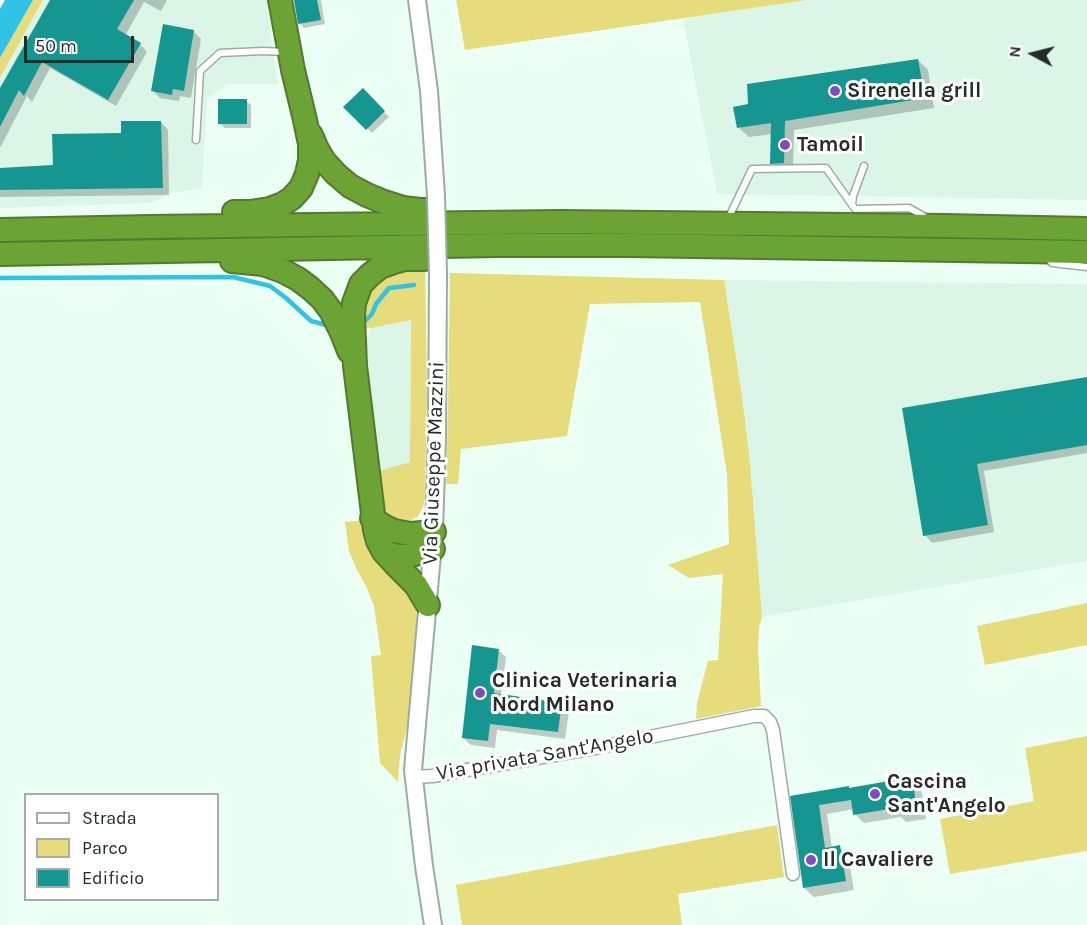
<!DOCTYPE html>
<style>
body{margin:0}
#map{position:relative;width:1087px;height:925px;overflow:hidden;background:#ecfff4;font-family:Karla,sans-serif}
canvas{display:block}
.legend{position:absolute;left:24px;top:793px;width:195px;height:108px;box-sizing:border-box;background:#fff;border:2px solid #a8aba9;margin:0;padding:8px 10px;list-style:none;font-size:18px;color:#252c28}
.legend li{display:flex;align-items:center;gap:12px;height:30px}
.legend b{width:30px;border:2px solid #a8aba9}
.north{position:absolute;left:1003px;top:24px;width:60px;height:60px;-webkit-text-stroke:4px #fff;paint-order:stroke;rotate:277deg;font-size:16px;font-weight:700;line-height:24px;text-align:center;color:#252c28}
.north::after{content:'';display:block;margin:auto;width:21px;height:27px;background:#252c28;clip-path:polygon(50% 0,100% 100%,50% 72%,0 100%)}
.scale{position:absolute;left:24px;top:36px;width:110px;height:27px;box-sizing:border-box;border:3px solid #252c28;border-top:0;padding-left:8px;font-size:18px;line-height:21px;white-space:nowrap;color:#252c28;-webkit-text-stroke:4px #fff;paint-order:stroke}
</style>
<div id="map">
<canvas width="1087" height="925"></canvas>
<ul class="legend">
<li><b style="height:8px;background:#fff"></b>Strada</li>
<li><b style="height:16px;background:#e6dc7c"></b>Parco</li>
<li><b style="height:16px;background:#169690"></b>Edificio</li>
</ul>
<div class="north">N</div>
<div class="scale">50 m</div>
</div>
<script>
const context = document.querySelector('canvas').getContext('2d');
context.lineJoin = 'round';
function fillPath(path, color) {
  context.fillStyle = color;
  context.fill(path, 'evenodd');
}
function shape(rows) {
  const path = new Path2D();
  for (const r of rows) {
    path.moveTo(r[0], r[1]);
    for (let i = 2; i < r.length; i += 2) path.lineTo(r[i], r[i + 1]);
  }
  return path;
}
function stroke(path, color, width, dash) {
  context.strokeStyle = color;
  context.lineWidth = width;
  context.lineCap = dash ? 'butt' : 'round';
  context.setLineDash(dash || []);
  context.stroke(path);
}
function write(font, color, halo, rows, align = 'center') {
  context.font = font + ' Karla,sans-serif';
  context.lineWidth = 6;
  context.setLineDash([]);
  context.textBaseline = 'middle';
  context.strokeStyle = halo;
  context.fillStyle = color;
  for (const [text, x, y, turn = 0] of rows) {
    context.save();
    context.translate(x, y);
    context.rotate((+turn || 0) * Math.PI / 180);
    context.textAlign = isNaN(turn) ? turn : align;
    if (halo) context.strokeText(text, 0, 0);
    context.fillText(text, 0, 0);
    context.restore();
  }
}
fillPath(shape([
 [43,0,266,0,278,84,227,84,207,99,202,188,172,193,151,203,0,208,0,78],
 [808,0,1087,0,1087,200,717,194,683,19],
 [724,280,1087,284,1087,561,762,617,750,463,742,396],
 [411,320,410,463,380,471,365,344,371,328]
]), '#dbf6e7');
fillPath(shape([
 [33,0,43,0,0,78,0,58],
 [456,0,808,0,465,50],
 [425,264,427,390,425,498,423,507,418,516,411,520,403,522,395,520,388,513,383,505,380,493,380,471,410,462,411,320,371,328,361,327,361,313,375,279],
 [450,273,724,280,742,396,750,463,762,617,759,628,758,650,761,706,696,719,697,703,708,661,718,660,723,574,689,578,668,565,729,544,727,474,700,302,590,304,567,436,461,449,458,484,446,484,448,408],
 [365,520,407,585,416,606,417,623,409,719,400,756,398,782,380,763,371,656,381,655,374,606,366,586,357,570,349,551,345,522],
 [1087,603,1087,645,985,665,977,626],
 [1087,736,1087,851,950,874,940,819,1034,801,1025,748],
 [777,825,784,877,678,894,682,925,462,925,456,885]
]), '#e6dc7c');
fillPath(shape([
 [5,0,33,0,0,58,0,9]
]), '#30c3e6');
fillPath(shape([
 [52,0,167,0,161,11,144,2,125,36,140,44,147,52,116,106,50,68,32,102,27,96,0,148,0,91],
 [295,0,321,0,325,24,304,28,300,23],
 [193,31,201,39,191,98,180,96,179,101,160,98,153,91],
 [918,60,928,70,934,108,794,130,793,172,782,173,772,163,773,134,749,137,739,128],
 [363,90,389,117,372,133,346,107],
 [246,101,251,105,251,128,225,128,220,124],
 [161,122,168,130,169,195,0,197,0,169,54,167,123,135],
 [1087,378,1087,453,984,471,994,532,932,543,925,535,903,410],
 [498,650,506,657,501,695,561,704,569,712,565,739,497,730,495,748,471,745,463,738],
 [911,779,921,788,926,819,906,822,901,817,864,823,855,814,854,809,827,814,832,848,839,847,848,856,854,890,814,897,804,888,792,797,850,789]
]), '#0003');
stroke(shape([
 [0,278,233,277,270,286,286,298,311,321,326,325],
 [366,320,372,314,376,304,389,288,414,285]
]), '#30c3e6', 4.5);
fillPath(shape([
 [50,0,134,0,117,29,141,43,108,100,42,62,24,96,19,90,0,127,0,88],
 [294,0,317,0,321,20,298,24],
 [163,24,194,30,184,91,173,89,172,95,151,91],
 [918,59,925,98,785,121,784,163,770,164,771,123,737,128,733,107,748,104,747,84],
 [363,88,385,111,366,130,343,107],
 [218,99,247,99,247,124,218,124],
 [121,121,161,121,163,188,0,190,0,168,53,165,52,134,121,133],
 [1087,377,1087,445,977,464,988,525,923,536,902,408],
 [472,645,499,649,494,693,562,703,558,732,490,724,488,741,462,738],
 [912,777,917,810,896,814,895,808,853,815,851,800,819,805,825,848,840,845,846,881,803,888,790,796,849,786,849,788]
]), '#169690');
const lane = shape([
 [196,140,200,71,220,53,263,51,286,52],
 [852,205,853,196,864,166],
 [728,219,752,169,826,168,855,209,909,208,927,218],
 [1047,258,1052,263,1087,267]
]);
const street = shape([
 [414,777,432,776,595,748,754,716,764,716,770,722,773,730,793,874]
]);
const secondary = shape([
 [417,0,429,91,436,196],
 [433,925,424,866,413,770,434,532,437,438,438,274]
]);
const highway = shape([
 [311,135,317,149,324,161,336,174,350,186,367,195,384,202,403,208,420,210,433,210],
 [234,212,250,212,270,209,283,204,292,198,301,188,307,174,310,160,310,144,305,120,293,70,280,0],
 [0,230,151,227,560,222,944,226,1087,229],
 [0,254,498,245,630,245,1087,252],
 [424,259,405,259,394,262,380,267,370,275,361,284,358,292,354,303,353,316,355,366,375,530,378,541,384,552,395,564,416,585,428,605],
 [232,261,263,264,283,271,298,279,310,288,322,299,331,311,342,333,349,351],
 [372,518,385,527,394,531,410,534,434,532],
 [384,552,397,556,408,556,433,549]
]);
stroke(lane, '#9bada3', 9);
stroke(street, '#9bada3', 15);
stroke(secondary, '#9bada3', 20);
stroke(highway, '#537930', 26);
stroke(lane, '#fff', 6);
stroke(street, '#fff', 12);
stroke(secondary, '#fff', 16);
stroke(highway, '#6ca335', 22);
const secondaryBridge = shape([
 [436,196,438,274]
]);
stroke(secondaryBridge, '#9bada3', 20, []);
stroke(secondaryBridge, '#fff', 16);
for (const [x, y, r, color] of [
 [835,91,6,"#8549bf"],
 [785,145,6,"#8549bf"],
 [480,693,6,"#8549bf"],
 [875,794,6,"#8549bf"],
 [811,860,6,"#8549bf"]
]) {
  const dot = new Path2D();
  dot.arc(x, y, r, 0, 2 * Math.PI);
  context.fillStyle = color;
  context.fill(dot);
  stroke(dot, '#fff', 2);
}
write('bold 21px', '#252c28', '#fff', [
 ["Sirenella grill",847,91],
 ["Tamoil",797,145],
 ["Clinica Veterinaria",492,681],
 ["Nord Milano",492,705],
 ["Cascina",887,782],
 ["Sant'Angelo",887,806],
 ["Il Cavaliere",823,860]
], 'left');
write('21px', '#252c28', '#fff', [
 ["Via Giuseppe Mazzini",434,463,-88],
 ["Via privata Sant'Angelo",545,755,-10]
]);
</script>
